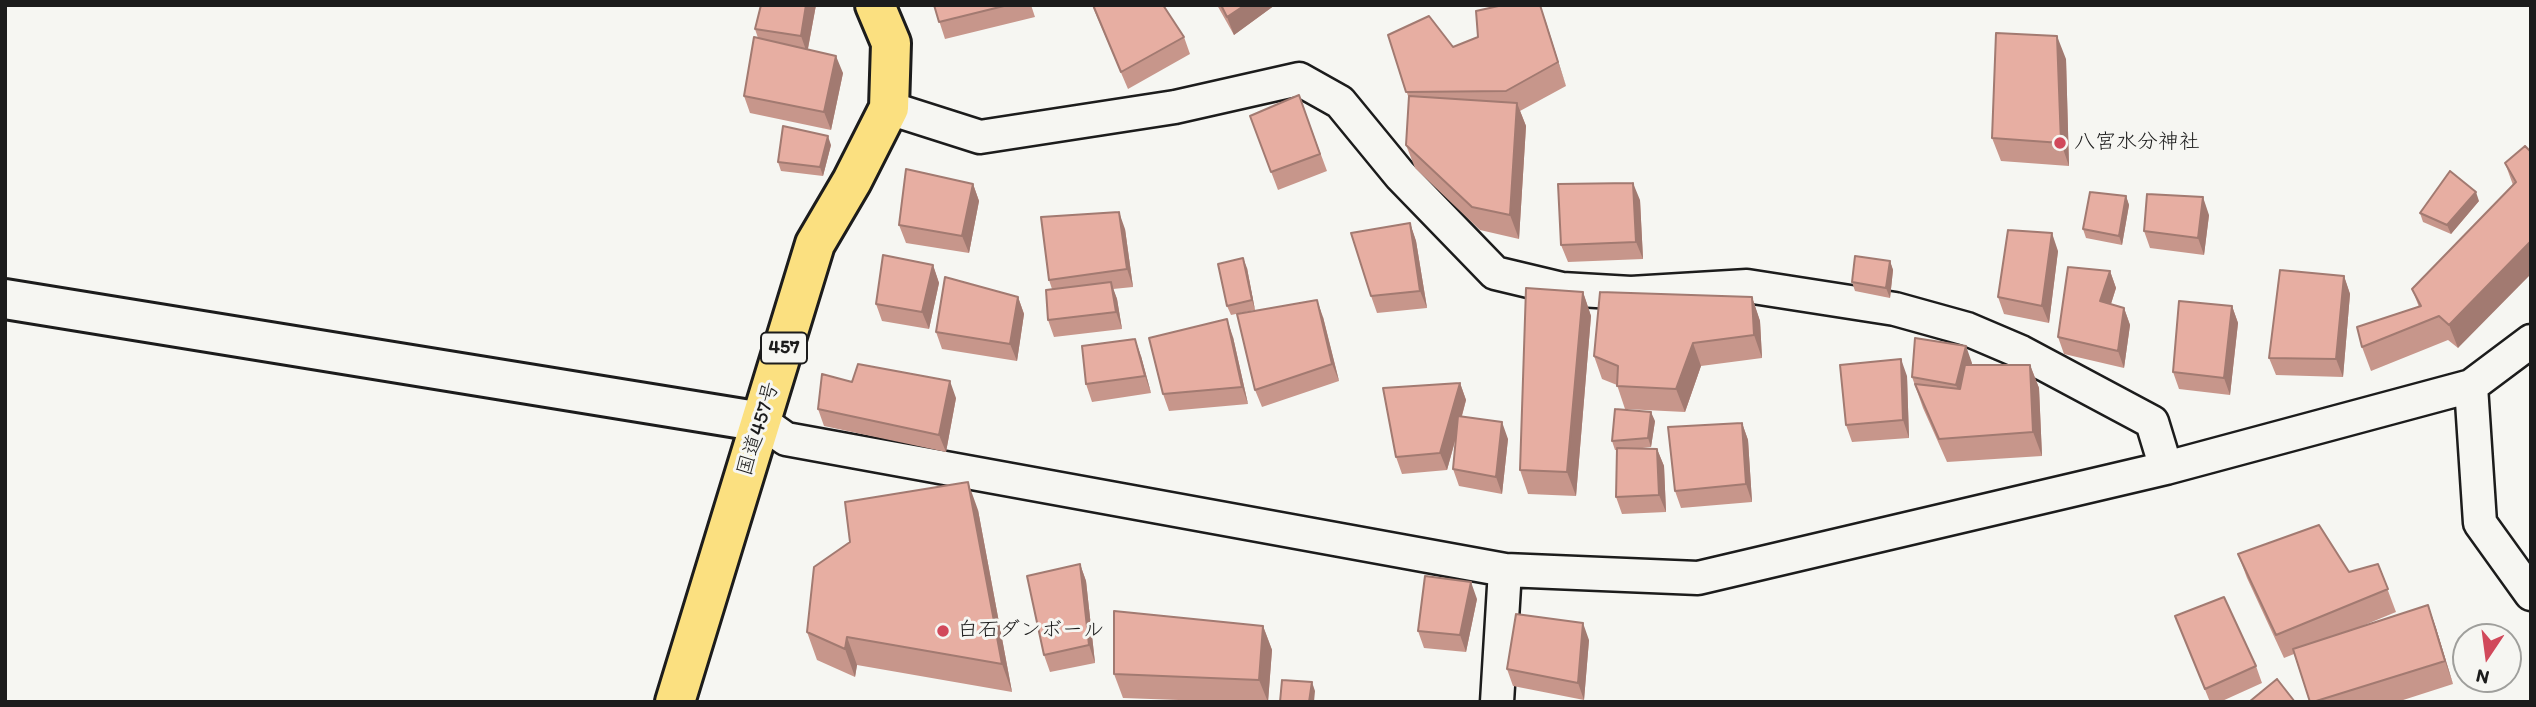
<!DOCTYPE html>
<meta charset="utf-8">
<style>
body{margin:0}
#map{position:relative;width:2536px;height:707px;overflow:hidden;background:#f6f6f2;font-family:Itim,sans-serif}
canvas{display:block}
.frame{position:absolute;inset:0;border:7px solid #1c1c1c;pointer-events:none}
.north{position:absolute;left:2452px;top:623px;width:70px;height:70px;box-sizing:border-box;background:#f6f6f2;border:2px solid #9f9f9c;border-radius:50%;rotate:193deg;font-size:19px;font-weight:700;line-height:28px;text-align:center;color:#1c1c1c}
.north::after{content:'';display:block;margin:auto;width:24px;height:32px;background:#d1495b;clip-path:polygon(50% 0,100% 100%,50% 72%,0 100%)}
</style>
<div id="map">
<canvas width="2536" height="707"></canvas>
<div class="frame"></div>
<div class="north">N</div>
</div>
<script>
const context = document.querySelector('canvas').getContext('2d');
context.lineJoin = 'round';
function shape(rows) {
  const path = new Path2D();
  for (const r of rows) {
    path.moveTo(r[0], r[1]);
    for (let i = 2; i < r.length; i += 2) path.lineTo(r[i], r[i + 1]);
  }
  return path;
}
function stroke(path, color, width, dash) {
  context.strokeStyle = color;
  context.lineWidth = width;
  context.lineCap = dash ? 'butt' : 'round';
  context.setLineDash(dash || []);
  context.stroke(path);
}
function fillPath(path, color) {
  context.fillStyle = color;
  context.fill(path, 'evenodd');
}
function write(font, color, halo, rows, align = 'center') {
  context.font = font + ' Itim,"Klee One",sans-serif';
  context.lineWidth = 6;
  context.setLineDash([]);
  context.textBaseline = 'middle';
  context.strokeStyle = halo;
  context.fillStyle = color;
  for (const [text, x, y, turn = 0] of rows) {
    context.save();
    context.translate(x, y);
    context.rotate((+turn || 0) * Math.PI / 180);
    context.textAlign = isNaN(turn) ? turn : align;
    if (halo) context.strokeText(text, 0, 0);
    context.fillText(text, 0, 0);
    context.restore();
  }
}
const street = shape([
 [889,108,980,137,1175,107,1299,79,1340,102,1400,175,1495,273,1562,289,1631,293,1747,286,1895,309,1967,329,2021,352,2152,422,2166,468],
 [2471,386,2480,523,2531,594],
 [762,422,786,439,1505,570,1698,578,2166,468,2471,386,2531,341],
 [1497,702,1505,570]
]);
const secondary = shape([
 [5,299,762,422]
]);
const highway = shape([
 [675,702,815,244,852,181,889,108,891,43,875,5]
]);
stroke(street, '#1c1c1c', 37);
stroke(secondary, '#1c1c1c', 44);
stroke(highway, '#1c1c1c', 44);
stroke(street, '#f6f6f2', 32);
stroke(secondary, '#f6f6f2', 38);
stroke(highway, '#fbe080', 38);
fillPath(shape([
 [761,5,816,5,808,49,843,73,831,130,750,113,744,96,758,38,755,29],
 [934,5,1031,5,1035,17,945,39],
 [1092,5,1163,5,1184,37,1190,54,1128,89],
 [1217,5,1275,5,1234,35],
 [1540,5,1566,86,1520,111,1526,126,1519,239,1480,230,1415,168,1406,145,1409,99,1388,35,1453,47,1478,37],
 [2066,59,2069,166,2001,161,1992,138],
 [1299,95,1327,171,1278,190,1250,116],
 [831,145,823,176,781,171,778,162],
 [2531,152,2458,348,2448,340,2371,371,2362,347,2419,307,2412,289,2513,185,2505,163],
 [973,184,979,201,969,253,906,243,899,225],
 [2126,196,2129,205,2122,245,2086,238,2083,229],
 [1640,200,1643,259,1568,262,1561,245],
 [2479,201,2451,234,2423,222,2420,213],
 [2209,215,2204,255,2150,248,2144,231],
 [1410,223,1416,241,1427,308,1377,313,1371,296],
 [1125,229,1133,287,1113,289,1117,299,1122,329,1054,337,1048,320,1052,289,1049,280],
 [2058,251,2049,323,2004,314,1998,297],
 [1890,261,1893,270,1890,298,1855,291,1852,282],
 [933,265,939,283,929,329,882,321,876,304],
 [1247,268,1255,310,1231,315,1227,306],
 [2110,271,2116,288,2111,304,2124,308,2130,325,2124,368,2064,354,2058,337],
 [2344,276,2350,294,2343,377,2276,375,2269,358],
 [1583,292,1591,316,1576,496,1528,494,1520,470],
 [1018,297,1024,314,1017,361,942,349,936,332],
 [1752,297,1760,321,1762,358,1701,366,1685,412,1625,409,1617,385,1602,379,1594,356],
 [2232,306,2238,323,2230,395,2179,389,2173,372],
 [1323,317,1339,381,1262,407,1255,390],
 [1233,337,1248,404,1169,411,1163,394],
 [1141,356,1151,393,1092,402,1086,384],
 [1972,363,1972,365,2030,365,2039,388,2042,456,1947,462,1923,408,1912,377],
 [1907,376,1909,438,1852,442,1846,425],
 [1460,383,1466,400,1462,416,1508,439,1502,494,1459,486,1453,469,1456,438,1447,470,1402,474,1396,457],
 [956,398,946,452,824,426,818,409],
 [1655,421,1651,447,1634,449,1657,449,1664,466,1666,512,1622,514,1616,497,1617,450,1615,450,1612,441],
 [1742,423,1748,440,1752,502,1681,508,1675,491],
 [978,510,1012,692,857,665,855,677,817,660,807,632],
 [2238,554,2349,572,2378,564,2396,612,2362,626,2428,605,2436,628,2453,684,2397,702,2310,702,2294,654,2284,658,2247,578],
 [1080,564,1086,581,1095,663,1050,672,1044,655],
 [1477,599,1466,652,1424,648,1418,631],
 [2175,616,2256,666,2262,683,2220,702,2210,702],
 [1263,626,1272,650,1268,702,1234,702,1123,698,1114,674],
 [1589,640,1584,700,1513,686,1507,669]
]), '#c7968b');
fillPath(shape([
 [806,5,816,5,807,53,801,36],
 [1245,5,1275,5,1234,35,1227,17],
 [1540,5,1546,22,1566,86,1558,62],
 [2057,36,2066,59,2069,166,2061,143],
 [836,56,843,73,831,130,824,112],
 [1517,103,1526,126,1519,239,1510,215],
 [828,136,831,145,823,176,820,167],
 [1633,183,1640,200,1643,259,1636,242],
 [973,184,979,201,969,253,962,236],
 [2476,192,2479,201,2451,234,2447,225],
 [2126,196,2129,205,2122,245,2119,236],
 [2203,197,2209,215,2204,255,2198,238],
 [1119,212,1125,229,1133,287,1127,269],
 [1410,223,1416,241,1427,308,1420,291],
 [2052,233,2058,251,2049,323,2042,306],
 [2531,241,2531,274,2458,348,2449,325],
 [1243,258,1247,268,1255,310,1252,300],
 [1890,261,1893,270,1890,298,1886,288],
 [933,265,939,283,929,329,922,312],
 [2110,271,2116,288,2106,319,2100,301],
 [2344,276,2350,294,2343,377,2336,359],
 [1111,282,1117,299,1122,329,1116,312],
 [1583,292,1591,316,1576,496,1567,472],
 [1018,297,1024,314,1017,361,1010,344],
 [1752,297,1760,321,1762,358,1754,335],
 [1317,300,1323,317,1339,381,1332,364],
 [2232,306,2238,323,2230,395,2224,378],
 [2124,308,2130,325,2124,368,2118,351],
 [1227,319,1233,337,1248,404,1242,387],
 [1135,339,1141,356,1151,393,1145,376],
 [1693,343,1701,366,1685,412,1676,389],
 [1966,346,1972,363,1962,402,1956,385],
 [1901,359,1907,376,1909,438,1903,420],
 [2030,365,2039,388,2042,456,2033,432],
 [950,381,956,398,946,452,939,435],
 [1460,383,1466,400,1447,470,1440,453],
 [1651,412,1655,421,1651,447,1648,438],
 [1502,422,1508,439,1502,494,1496,477],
 [1742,423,1748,440,1752,502,1746,484],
 [1657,449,1664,466,1666,512,1659,495],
 [968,482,978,510,1012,692,1002,664],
 [1080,564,1086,581,1095,663,1089,645],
 [1471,582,1477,599,1466,652,1460,635],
 [2428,605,2436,628,2453,684,2445,661],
 [1583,623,1589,640,1584,700,1578,683],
 [1263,626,1272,650,1268,702,1259,680],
 [847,637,857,665,855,677,845,649],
 [1312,682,1315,691,1314,702,1309,702]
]), '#a27a71');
const building = shape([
 [761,5,806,5,801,36,755,29,761,5],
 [934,5,1008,5,939,22,934,5],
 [1093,5,1163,5,1184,37,1121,72,1093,5],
 [1221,5,1245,5,1227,17,1221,5],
 [1503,5,1540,5,1558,62,1506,91,1406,92,1388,35,1429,16,1453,47,1478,37,1476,11,1503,5],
 [1996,33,2057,36,2061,143,1992,138,1996,33],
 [754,37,836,56,824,112,744,96,754,37],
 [1299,95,1320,154,1271,172,1250,116,1299,95],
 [1409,96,1517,103,1510,215,1472,207,1406,145,1409,96],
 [783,126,828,136,820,167,778,162,783,126],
 [2525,146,2531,152,2531,241,2449,325,2439,316,2362,347,2357,327,2421,306,2412,289,2516,182,2505,163,2525,146],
 [906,169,973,184,962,236,899,225,906,169],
 [2450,171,2476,192,2447,225,2420,213,2450,171],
 [1633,183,1636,242,1561,245,1558,184,1633,183],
 [2090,192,2126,196,2119,236,2083,229,2090,192],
 [2147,194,2203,197,2198,238,2144,231,2147,194],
 [1119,212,1127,269,1049,280,1041,217,1119,212],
 [1410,223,1420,291,1371,296,1351,233,1410,223],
 [2008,230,2052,233,2042,306,1998,297,2008,230],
 [883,255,933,265,922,312,876,304,883,255],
 [1855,256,1890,261,1886,288,1852,282,1855,256],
 [1243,258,1252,300,1227,306,1218,264,1243,258],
 [2068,267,2110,271,2100,301,2124,308,2118,351,2058,337,2068,267],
 [2280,270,2344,276,2336,359,2269,358,2280,270],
 [945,277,1018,297,1010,344,936,332,945,277],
 [1111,282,1116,312,1048,320,1046,290,1111,282],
 [1526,288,1583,292,1567,472,1520,470,1526,288],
 [1600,292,1752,297,1754,335,1693,343,1676,389,1617,386,1618,366,1594,356,1600,292],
 [1317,300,1332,364,1255,390,1237,314,1317,300],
 [2179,301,2232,306,2224,378,2173,372,2179,301],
 [1227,319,1242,387,1163,394,1149,338,1227,319],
 [1915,338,1966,346,1956,385,1912,377,1915,338],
 [1135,339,1145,376,1086,384,1082,346,1135,339],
 [1901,359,1903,420,1846,425,1840,365,1901,359],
 [858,364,950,381,939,435,818,409,822,374,852,382,858,364],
 [1965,365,2030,365,2033,432,1939,439,1915,384,1960,389,1965,365],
 [1460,383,1440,453,1396,457,1383,388,1460,383],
 [1615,409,1651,412,1648,438,1612,441,1615,409],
 [1458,416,1502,422,1496,477,1453,469,1458,416],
 [1742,423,1746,484,1675,491,1668,427,1742,423],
 [1617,448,1657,449,1659,495,1616,497,1617,448],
 [968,482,1002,664,847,637,845,649,807,632,814,567,850,542,845,502,968,482],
 [2319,525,2349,572,2378,564,2388,589,2276,635,2238,554,2319,525],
 [1080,564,1089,645,1044,655,1027,576,1080,564],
 [1425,576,1471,582,1460,635,1418,631,1425,576],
 [2224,597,2256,666,2205,689,2175,616,2224,597],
 [2428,605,2445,661,2313,702,2310,702,2293,649,2428,605],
 [1114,611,1263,626,1259,680,1114,674,1114,611],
 [1516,614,1583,623,1578,683,1507,669,1516,614],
 [2277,679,2295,702,2249,702,2277,679],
 [1282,680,1312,682,1309,702,1280,702,1282,680]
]);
fillPath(building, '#e7aea2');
stroke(building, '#a27a71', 2);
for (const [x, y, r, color] of [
 [2060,143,7,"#d1495b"],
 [943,631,7,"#d1495b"]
]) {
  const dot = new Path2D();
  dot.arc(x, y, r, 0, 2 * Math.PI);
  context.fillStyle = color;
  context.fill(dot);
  stroke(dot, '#f6f6f2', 2.5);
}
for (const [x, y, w] of [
 [784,348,46]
]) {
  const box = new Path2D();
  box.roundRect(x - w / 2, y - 15.5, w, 31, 5);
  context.fillStyle = '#f6f6f2';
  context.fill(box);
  stroke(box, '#1c1c1c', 2);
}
write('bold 19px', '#1c1c1c', null, [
 ["457",784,348]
]);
write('21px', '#1c1c1c', '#f6f6f2', [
 ["八宮水分神社",2074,143],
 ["白石ダンボール",957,631]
], 'left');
write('21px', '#1c1c1c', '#f6f6f2', [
 ["国道457号",759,429,-73]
]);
</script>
